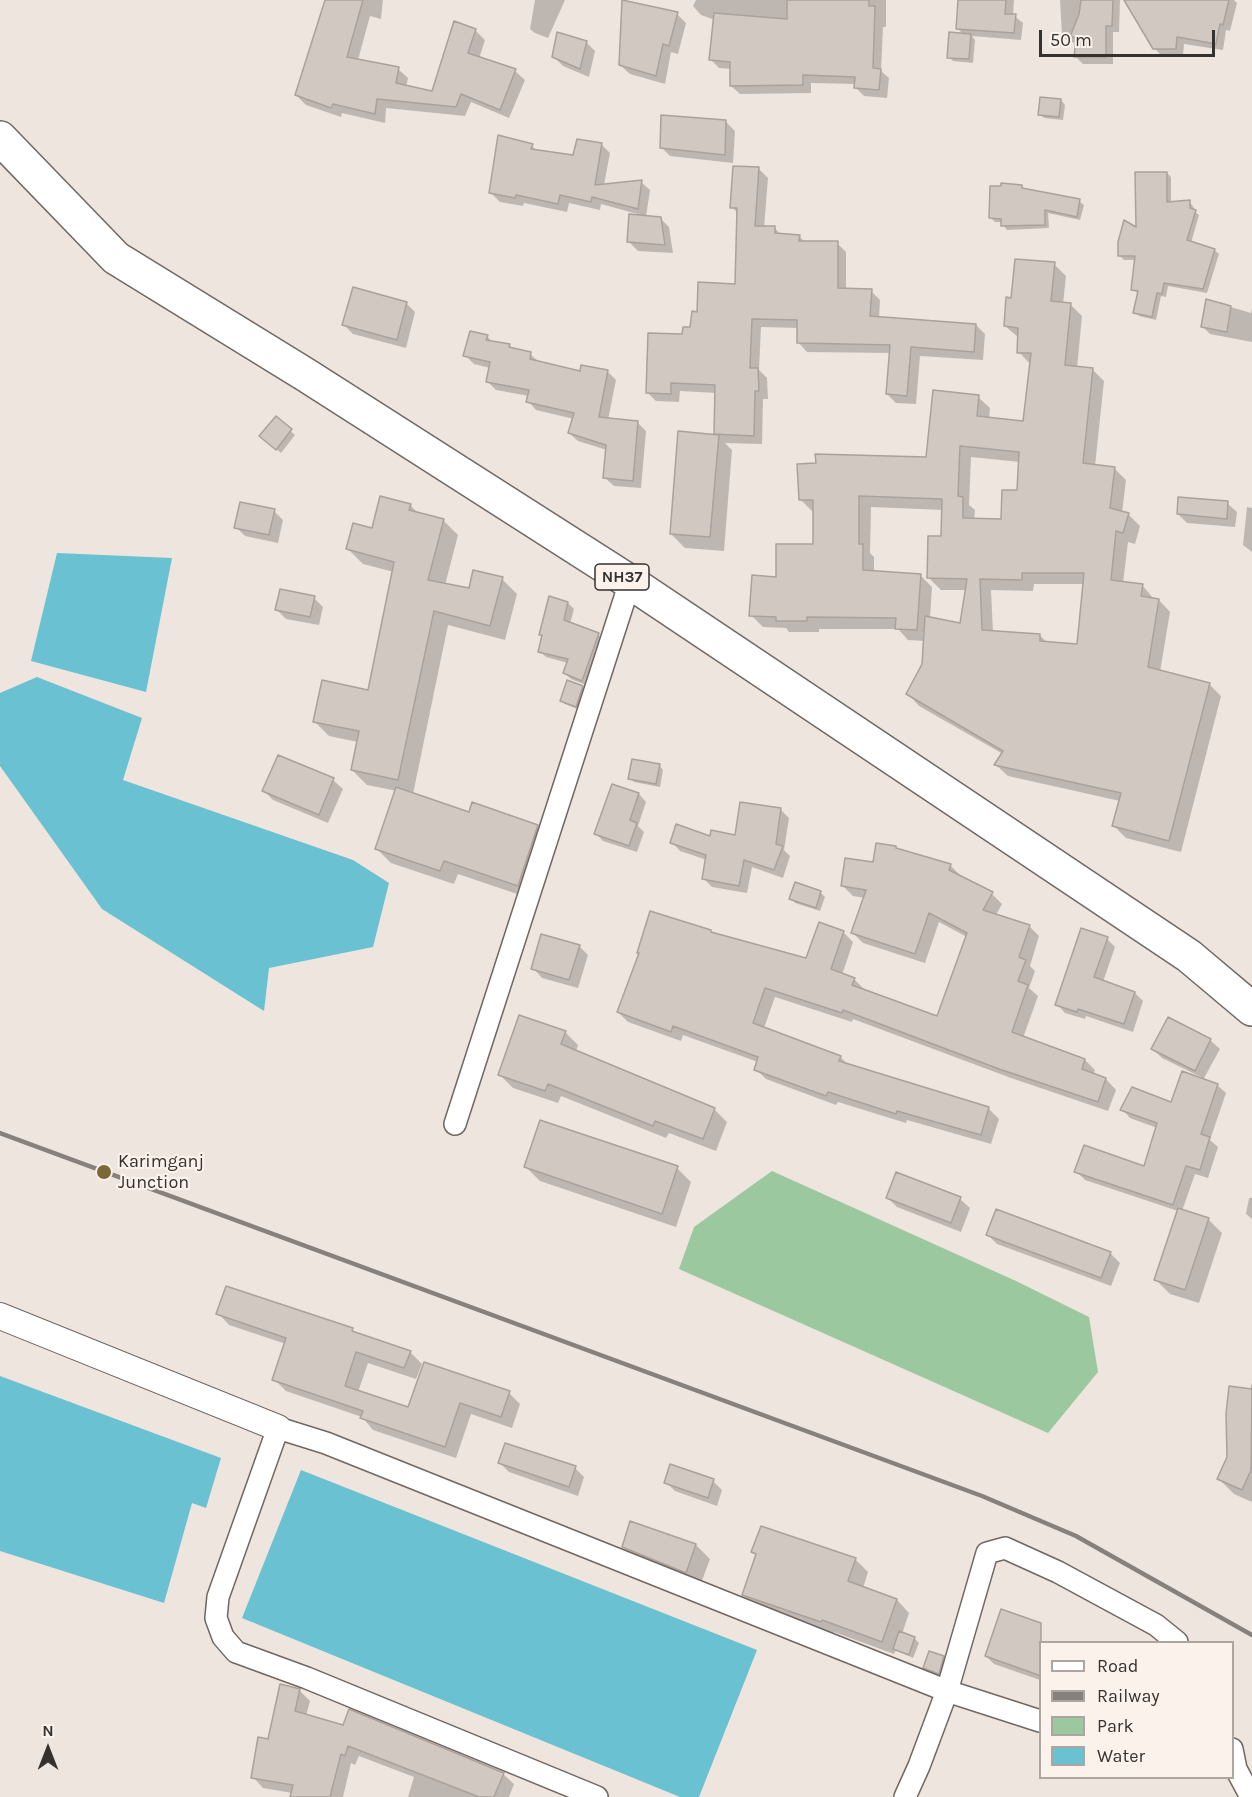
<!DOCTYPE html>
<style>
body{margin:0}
#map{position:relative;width:1252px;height:1797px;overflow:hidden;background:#eee5de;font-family:Karla,sans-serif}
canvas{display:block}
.legend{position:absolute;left:1039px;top:1641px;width:195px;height:138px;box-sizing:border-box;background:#fbf2ec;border:2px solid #aca5a0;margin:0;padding:8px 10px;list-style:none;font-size:18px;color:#35312f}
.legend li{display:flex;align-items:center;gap:12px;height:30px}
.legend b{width:30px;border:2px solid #aca5a0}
.north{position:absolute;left:18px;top:1719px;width:60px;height:60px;-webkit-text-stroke:4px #fbf2ec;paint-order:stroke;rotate:0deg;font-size:16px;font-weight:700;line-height:24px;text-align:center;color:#35312f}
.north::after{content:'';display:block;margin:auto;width:21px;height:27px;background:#35312f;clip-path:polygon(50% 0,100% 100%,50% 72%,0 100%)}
.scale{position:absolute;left:1039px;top:30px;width:176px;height:27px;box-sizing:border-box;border:3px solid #35312f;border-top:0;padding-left:8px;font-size:18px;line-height:21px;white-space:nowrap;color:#35312f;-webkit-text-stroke:4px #fbf2ec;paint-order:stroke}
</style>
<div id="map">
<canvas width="1252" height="1797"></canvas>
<ul class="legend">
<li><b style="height:8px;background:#fff"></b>Road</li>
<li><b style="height:8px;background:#87817d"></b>Railway</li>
<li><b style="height:16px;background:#9bc89e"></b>Park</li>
<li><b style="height:16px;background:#6ac1d1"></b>Water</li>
</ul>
<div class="north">N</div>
<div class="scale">50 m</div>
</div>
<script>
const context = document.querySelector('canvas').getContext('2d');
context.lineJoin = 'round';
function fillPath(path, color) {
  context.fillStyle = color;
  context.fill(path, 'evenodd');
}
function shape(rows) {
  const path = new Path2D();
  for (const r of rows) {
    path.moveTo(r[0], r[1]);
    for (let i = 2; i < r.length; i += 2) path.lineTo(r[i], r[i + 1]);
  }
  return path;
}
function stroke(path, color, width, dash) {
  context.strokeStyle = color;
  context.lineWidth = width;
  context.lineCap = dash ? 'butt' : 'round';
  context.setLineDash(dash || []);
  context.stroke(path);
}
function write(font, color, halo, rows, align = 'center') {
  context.font = font + ' Karla,sans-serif';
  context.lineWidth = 4.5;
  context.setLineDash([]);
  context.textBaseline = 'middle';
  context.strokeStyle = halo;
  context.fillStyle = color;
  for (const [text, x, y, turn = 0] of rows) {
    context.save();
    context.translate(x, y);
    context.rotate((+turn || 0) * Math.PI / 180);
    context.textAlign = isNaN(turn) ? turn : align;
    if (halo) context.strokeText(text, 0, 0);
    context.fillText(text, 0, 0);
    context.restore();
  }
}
fillPath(shape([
 [772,1171,1016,1281,1089,1317,1098,1372,1048,1433,679,1269,694,1227]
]), '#9bc89e');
fillPath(shape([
 [57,553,172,558,146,692,31,661],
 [37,677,142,718,123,780,353,860,389,883,373,947,269,968,264,1011,102,909,0,766,0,693],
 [0,1376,221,1458,206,1508,192,1503,164,1603,0,1551],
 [301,1470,757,1650,699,1797,680,1797,242,1618]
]), '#6ac1d1');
fillPath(shape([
 [331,0,383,0,381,19,370,16,358,60,398,69,408,78,406,87,436,93,475,30,485,40,479,59,515,71,525,80,509,118,471,102,465,116,386,108,385,123,342,113,341,117,306,105,296,95],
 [535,0,565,0,548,38,535,33,530,29],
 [696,0,886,0,886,27,883,27,881,71,889,78,887,98,864,96,856,88,856,84,811,83,811,93,740,94,731,86,732,69,719,68,711,60,715,20,701,15,693,6],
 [960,0,1014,0,1013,15,1023,23,1021,40,972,36,975,40,973,63,953,61,949,57,964,35,957,28],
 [1060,0,1120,0,1119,32,1113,32,1113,64,1083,64,1076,57,1077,43,1069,42,1062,35],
 [1126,0,1234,0,1237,3,1230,31,1226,30,1223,50,1184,44,1183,56,1162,56,1154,48],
 [677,14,686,23,678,54,671,52,665,84,630,74,620,65],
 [586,42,595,51,589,77,563,66,554,57],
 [1061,100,1065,105,1063,120,1044,118,1040,114],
 [726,122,735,131,733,163,670,156,661,147],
 [601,144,610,153,604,185,641,182,650,190,646,217,660,218,669,227,673,253,638,251,628,241,641,215,601,204,600,210,569,203,567,212,524,203,523,206,500,202,491,193,532,146,538,152,575,157],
 [759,169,768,178,764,228,775,228,781,235,799,236,806,243,837,243,846,252,846,290,871,291,880,300,879,318,976,325,985,334,983,360,920,356,916,404,896,403,887,394,890,353,807,352,798,342,799,328,761,327,759,370,767,378,768,399,763,399,762,444,725,443,732,450,724,551,685,548,671,534,718,436,715,434,717,393,680,391,679,402,656,401,647,392,684,336,692,329,698,313,736,285,738,213,732,207],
 [1167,173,1171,177,1171,203,1189,202,1193,206,1194,211,1199,215,1191,243,1214,250,1219,254,1207,293,1168,286,1166,297,1161,296,1156,320,1139,316,1135,312,1139,294,1132,289,1136,260,1124,260,1120,256,1138,229],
 [1021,187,1024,190,1079,201,1084,205,1080,220,1048,213,1049,228,1007,230,1003,225,1003,222,995,222,991,218,1003,188],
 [1054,264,1066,276,1063,304,1070,304,1082,316,1077,368,1092,369,1104,381,1095,466,1114,468,1126,480,1122,513,1128,514,1140,526,1135,544,1128,542,1123,583,1142,585,1154,599,1159,600,1170,612,1160,672,1209,684,1221,696,1181,852,1126,838,1114,826,1120,801,1008,776,996,765,1003,754,919,706,908,694,923,665,925,641,908,640,898,629,819,629,819,632,789,632,786,628,763,627,751,615,777,579,815,546,815,511,812,511,800,499,927,459,978,397,990,408,989,419,1024,422,1031,365,1019,352,1019,338,1005,326,1012,299],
 [971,457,1020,462,1018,492,1003,521,974,520,975,510,969,505],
 [871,507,943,510,943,538,929,578,941,590,967,590,961,624,930,618,932,587,920,575,874,572,874,557,870,553],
 [1034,584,1084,584,1078,646,1048,643,1039,635,993,633,991,590,1033,591],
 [1207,300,1251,313,1252,309,1252,342,1210,334,1202,326],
 [406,303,415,312,406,348,353,334,344,325],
 [487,336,493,343,509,345,513,350,530,354,540,363,581,373,582,367,608,372,616,380,608,420,637,422,646,431,641,488,614,486,605,478,607,450,578,441,569,433,574,419,536,410,528,401,529,396,496,390,487,381,490,368,474,364,465,355],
 [276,418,295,435,281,453,266,440],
 [1227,503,1237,512,1235,527,1187,523,1178,514],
 [410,505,419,514,443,520,458,535,445,585,470,590,502,579,517,594,505,640,448,625,413,794,470,814,537,827,551,841,532,899,458,874,454,884,391,863,377,849,397,791,367,785,352,770,358,742,329,736,314,721,369,691,394,572,363,564,348,549],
 [1247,507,1252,508,1252,552,1243,545],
 [274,511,283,520,278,543,245,536,236,527],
 [314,598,323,607,319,625,286,619,277,610],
 [568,603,574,609,570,624,598,634,604,641,588,686,571,679,565,673,568,663,546,657,540,651,543,637,541,634],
 [582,687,586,691,580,710,565,704,561,700],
 [279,757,333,780,343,789,328,823,273,800,264,791],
 [659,765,663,770,660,787,634,782,630,778],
 [639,794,646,802,638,826,644,832,637,852,603,841,595,833],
 [780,809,789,818,784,850,790,856,783,878,752,867,747,893,712,887,703,878,707,860,680,851,672,842,736,837],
 [896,847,898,850,950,865,960,875,960,877,992,894,1002,904,996,915,1029,926,1039,936,1030,966,1035,971,1029,988,1038,996,1023,1038,1085,1060,1095,1070,1093,1075,1106,1079,1116,1090,1108,1111,1011,1078,853,1019,852,1022,775,997,764,1028,840,1057,850,1066,989,1109,999,1119,991,1144,907,1120,906,1123,838,1102,836,1105,766,1079,756,1069,758,1062,683,1035,681,1041,628,1022,618,1012,711,931,714,935,807,960,843,932,853,942,842,975,854,979,864,989,863,991,938,1018,967,937,939,922,925,963,863,943,853,933,865,898,853,896,843,886],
 [820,892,825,897,820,911,795,903,791,898],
 [1107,939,1115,947,1103,982,1135,993,1143,1001,1133,1032,1086,1016,1085,1019,1065,1013,1057,1004],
 [579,946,588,955,578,988,542,978,533,968],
 [565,1032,578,1045,576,1051,714,1109,727,1122,716,1151,669,1133,666,1138,561,1096,558,1103,513,1088,500,1075],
 [1210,1040,1220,1049,1203,1080,1217,1085,1226,1093,1210,1140,1218,1147,1208,1178,1195,1174,1182,1211,1208,1219,1222,1233,1199,1303,1170,1294,1156,1280,1178,1211,1085,1180,1076,1171,1144,1168,1157,1128,1130,1118,1122,1109,1172,1103,1200,1079,1201,1077,1162,1058,1153,1049],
 [526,1167,677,1168,691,1182,676,1227,540,1181],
 [897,1174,960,1199,970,1208,961,1232,897,1207,888,1198],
 [1249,1198,1252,1198,1252,1219,1246,1214],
 [997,1211,1111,1254,1120,1263,1111,1286,997,1244,988,1235],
 [218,1313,352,1330,356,1333,410,1352,422,1364,416,1379,368,1363,358,1392,409,1409,509,1393,520,1404,512,1428,471,1414,456,1458,373,1430,362,1417,286,1391,274,1379,286,1344,229,1325],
 [1252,1383,1252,1502,1234,1494,1219,1479,1228,1457],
 [500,1463,575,1468,584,1477,578,1496,509,1472],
 [713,1481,722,1490,717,1506,675,1491,666,1482],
 [696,1545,710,1559,700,1586,637,1561,623,1547],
 [753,1552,855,1559,868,1572,863,1588,897,1600,909,1613,902,1634,914,1638,919,1643,913,1658,896,1650,894,1654,834,1632,834,1634,756,1608,743,1595,757,1555],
 [986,1656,1040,1658,1040,1680,994,1664],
 [943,1658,947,1662,943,1677,929,1671,925,1667],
 [299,1690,310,1701,306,1716,503,1774,514,1784,509,1797,408,1797,414,1777,359,1756,355,1765,351,1763,343,1797,291,1797,292,1793,263,1788,253,1777,269,1741]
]), '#0003');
const building = shape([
 [325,0,363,0,347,57,399,67,396,83,432,91,454,21,476,29,468,53,516,69,500,110,461,94,456,107,377,99,375,114,333,104,331,108,295,95,325,0],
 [622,0,678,12,669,46,663,44,656,76,619,65,622,0],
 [787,0,869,0,869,6,875,6,873,68,881,69,879,90,854,88,855,77,803,75,803,85,730,86,730,62,709,60,714,13,787,19,787,0],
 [958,0,1006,0,1005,14,1016,14,1014,33,956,29,958,0],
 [1081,0,1113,0,1112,26,1106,26,1106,57,1074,57,1076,37,1070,37,1079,14,1081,0],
 [1124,0,1229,0,1223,25,1220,24,1216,44,1177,37,1176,49,1153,49,1124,0],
 [557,32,587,41,580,69,552,57,557,32],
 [949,32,971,34,969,59,947,58,949,32],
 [1040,97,1061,99,1059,117,1038,115,1040,97],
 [661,115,726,120,725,155,660,148,661,115],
 [498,135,533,144,531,149,573,155,577,139,602,143,595,185,642,180,638,209,592,197,591,202,560,195,558,204,516,195,515,198,489,193,498,135],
 [733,166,759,167,755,226,775,226,775,233,800,235,799,241,838,241,838,288,872,289,870,316,976,324,974,352,911,347,907,396,886,394,890,345,797,343,797,320,752,319,750,368,758,368,759,391,755,391,754,436,714,434,715,385,671,383,671,394,646,393,648,333,682,334,683,327,690,327,692,311,697,312,698,282,735,284,737,208,730,208,733,166],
 [1135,172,1167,172,1167,202,1190,200,1190,208,1196,210,1187,240,1215,249,1203,289,1164,283,1162,294,1157,293,1152,317,1133,313,1138,291,1131,290,1135,256,1118,256,1118,242,1124,220,1136,227,1135,172],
 [1001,183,1022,185,1022,188,1080,199,1077,217,1045,210,1045,225,1001,226,1001,219,989,218,990,186,1001,186,1001,183],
 [629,214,661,217,665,245,627,242,629,214],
 [1015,259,1055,262,1051,301,1071,303,1065,365,1093,368,1083,463,1115,467,1110,508,1129,513,1123,533,1116,531,1111,580,1143,584,1141,596,1159,599,1148,667,1210,683,1169,841,1112,826,1121,793,994,765,1003,751,906,694,922,664,925,616,960,623,967,579,927,578,928,536,941,536,942,499,859,496,859,544,863,544,863,570,921,574,917,630,895,629,896,618,807,617,807,621,776,621,776,617,749,616,752,575,776,577,776,544,813,544,813,500,799,500,797,464,816,463,815,454,926,457,933,390,979,395,977,416,1023,421,1031,353,1017,353,1018,328,1004,326,1006,297,1011,298,1015,259],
 [960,446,1019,452,1017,490,1002,490,1001,519,963,518,963,497,958,496,960,446],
 [1022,573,1084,573,1077,644,1040,641,1040,634,982,630,980,579,1022,580,1022,573],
 [353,287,407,302,397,340,342,325,353,287],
 [1206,299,1231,306,1227,332,1201,327,1206,299],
 [470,331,488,335,486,340,510,344,509,347,531,352,530,359,580,371,581,365,608,370,599,417,638,421,633,481,603,478,606,445,568,433,574,413,526,402,529,390,486,382,490,362,463,356,470,331],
 [276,416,292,429,276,450,259,436,276,416],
 [678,431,719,435,710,537,670,534,678,431],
 [380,496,411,504,409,510,444,519,428,580,469,588,473,570,503,577,490,626,434,611,398,780,351,770,359,731,313,722,322,680,368,690,394,562,346,549,353,523,372,528,380,496],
 [1178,497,1228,501,1227,519,1177,514,1178,497],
 [240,502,275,509,269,535,234,528,240,502],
 [280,589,315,596,310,617,275,610,280,589],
 [549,596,568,602,564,620,599,633,582,681,563,673,568,659,538,652,542,635,539,635,549,596],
 [567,680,583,686,576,707,560,701,567,680],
 [278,755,334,778,319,815,262,791,278,755],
 [632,759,660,764,656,784,628,779,632,759],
 [612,784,639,793,630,820,637,823,629,846,594,834,612,784],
 [396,787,469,812,472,802,538,825,518,886,444,861,440,871,375,849,396,787],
 [740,802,781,808,776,844,783,846,774,870,744,860,739,886,702,879,706,855,670,843,676,824,710,836,711,830,735,835,740,802],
 [876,843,896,846,896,848,951,864,949,870,993,892,983,910,1030,925,1019,957,1026,960,1018,981,1028,985,1012,1032,1085,1059,1082,1069,1106,1078,1098,1102,999,1069,843,1010,842,1013,765,988,753,1023,841,1056,839,1061,989,1107,981,1135,897,1111,896,1114,828,1092,826,1096,754,1070,758,1057,673,1026,671,1032,617,1012,639,953,637,953,650,911,711,930,711,932,806,958,819,922,844,931,831,969,855,978,852,985,937,1016,967,933,929,913,915,954,851,933,866,890,841,886,845,858,873,862,876,843],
 [795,882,821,891,816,908,789,899,795,882],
 [1081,928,1108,937,1094,977,1135,992,1124,1024,1078,1009,1077,1012,1055,1005,1081,928],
 [541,934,580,945,569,980,531,969,541,934],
 [519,1015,566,1031,561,1044,715,1108,703,1139,655,1121,653,1126,548,1084,545,1091,498,1075,519,1015],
 [1168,1017,1211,1039,1195,1071,1151,1049,1168,1017],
 [1182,1071,1218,1084,1201,1134,1210,1137,1200,1170,1186,1166,1173,1205,1074,1172,1084,1145,1144,1166,1157,1123,1120,1110,1132,1087,1171,1102,1182,1071],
 [540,1120,678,1166,662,1214,524,1167,540,1120],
 [896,1172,961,1197,951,1223,886,1198,896,1172],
 [1178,1208,1209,1218,1185,1290,1154,1280,1178,1208],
 [996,1209,1111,1252,1101,1278,986,1235,996,1209],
 [226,1286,353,1328,352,1331,411,1351,404,1368,356,1352,345,1386,408,1407,424,1362,510,1391,501,1417,460,1403,445,1447,360,1418,363,1411,272,1380,286,1338,216,1314,226,1286],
 [1229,1386,1252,1389,1251,1470,1242,1490,1217,1479,1227,1457,1226,1414,1229,1386],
 [505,1443,576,1466,569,1487,498,1463,505,1443],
 [670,1464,714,1479,708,1498,664,1483,670,1464],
 [630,1521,696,1544,686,1573,622,1547,630,1521],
 [761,1526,856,1558,848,1581,897,1599,882,1642,822,1620,821,1622,742,1595,756,1554,751,1552,761,1526],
 [1001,1609,1041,1623,1041,1676,985,1656,1001,1609],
 [899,1631,915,1637,909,1655,893,1649,899,1631],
 [929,1651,944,1656,939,1674,923,1668,929,1651],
 [280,1684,300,1689,295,1711,343,1725,349,1709,504,1773,494,1797,479,1797,348,1746,345,1756,341,1754,330,1797,290,1797,293,1785,251,1778,258,1737,268,1739,280,1684]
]);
fillPath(building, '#d1c8c1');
stroke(building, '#aaa19b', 1.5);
const minor = shape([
 [455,1124,630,582],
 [1232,1749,1236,1769,1251,1797],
 [597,1797,307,1678,236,1652,223,1637,216,1618,218,1597,278,1428,326,1443,947,1691,1040,1721],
 [905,1797,919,1766,947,1691,987,1553,1005,1548,1058,1572,1156,1625,1177,1642]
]);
const tertiary = shape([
 [0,1316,278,1428]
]);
const trunk = shape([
 [0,138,116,258,306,375,630,582,1189,956,1252,1009]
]);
stroke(minor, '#6f6762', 24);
stroke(tertiary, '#6f6762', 28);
stroke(trunk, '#6f6762', 36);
stroke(minor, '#fff', 21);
stroke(tertiary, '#fff', 26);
stroke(trunk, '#fff', 33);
stroke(shape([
 [0,1133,982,1496,1076,1536,1252,1635]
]), '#87817d', 4.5);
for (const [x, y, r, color] of [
 [104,1172,8,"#7a6836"]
]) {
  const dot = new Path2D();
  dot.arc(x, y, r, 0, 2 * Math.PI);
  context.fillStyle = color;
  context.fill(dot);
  stroke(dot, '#fbf2ec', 2);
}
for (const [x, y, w] of [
 [622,577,54]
]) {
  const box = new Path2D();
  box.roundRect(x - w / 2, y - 13, w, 26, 4.5);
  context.fillStyle = '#fbf2ec';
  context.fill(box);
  stroke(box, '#35312f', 1.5);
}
write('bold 16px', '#35312f', null, [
 ["NH37",622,577]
]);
write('18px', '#35312f', '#fbf2ec', [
 ["Karimganj",118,1162],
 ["Junction",118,1183]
], 'left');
</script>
